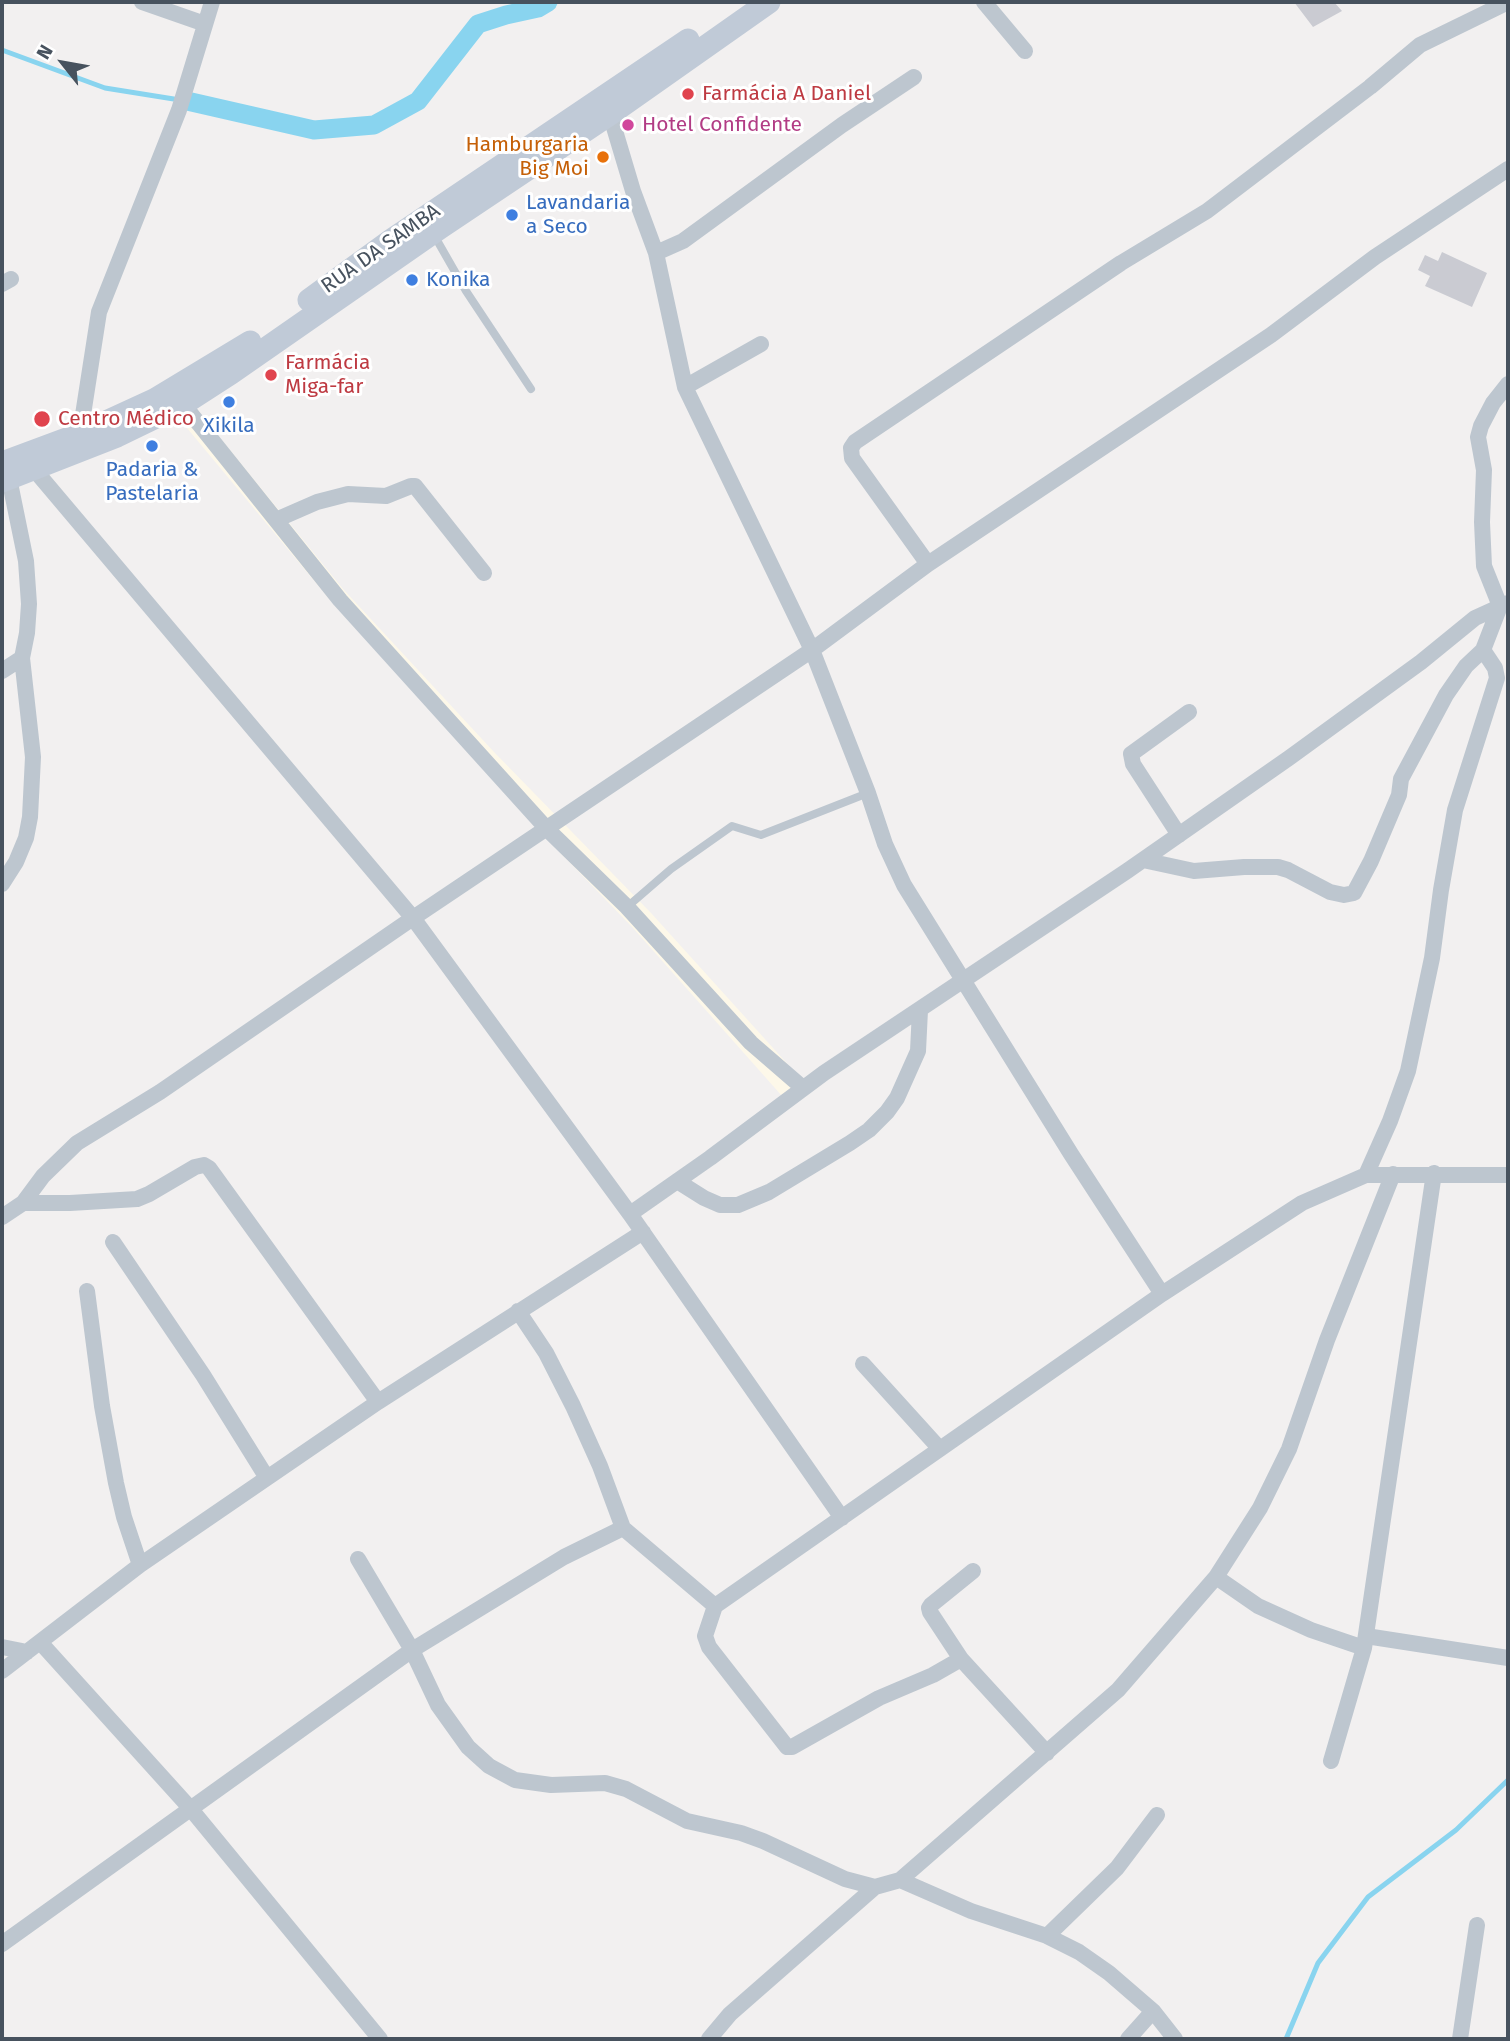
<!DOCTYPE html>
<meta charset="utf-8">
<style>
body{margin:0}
#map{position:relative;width:1510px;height:2041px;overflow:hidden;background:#f2f0f0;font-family:"Fira Sans",sans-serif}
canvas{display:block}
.frame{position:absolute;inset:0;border:4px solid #47525e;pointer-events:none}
.north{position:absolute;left:28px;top:28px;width:70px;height:70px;-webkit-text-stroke:5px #fff;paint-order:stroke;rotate:301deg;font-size:19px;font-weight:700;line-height:28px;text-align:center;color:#47525e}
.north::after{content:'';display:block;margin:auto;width:24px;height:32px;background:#47525e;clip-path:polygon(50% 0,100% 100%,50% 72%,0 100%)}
</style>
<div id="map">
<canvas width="1510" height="2041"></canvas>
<div class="frame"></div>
<div class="north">N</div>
</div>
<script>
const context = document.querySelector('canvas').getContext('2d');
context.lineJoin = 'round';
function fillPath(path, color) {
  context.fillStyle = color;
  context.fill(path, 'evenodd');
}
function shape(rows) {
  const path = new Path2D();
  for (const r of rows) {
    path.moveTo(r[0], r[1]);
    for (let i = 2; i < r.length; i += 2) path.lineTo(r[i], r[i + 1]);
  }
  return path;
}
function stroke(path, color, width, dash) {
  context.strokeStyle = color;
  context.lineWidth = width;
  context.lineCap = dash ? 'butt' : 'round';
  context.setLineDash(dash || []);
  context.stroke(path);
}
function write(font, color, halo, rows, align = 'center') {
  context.font = font + ' "Fira Sans",sans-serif';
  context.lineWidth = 6;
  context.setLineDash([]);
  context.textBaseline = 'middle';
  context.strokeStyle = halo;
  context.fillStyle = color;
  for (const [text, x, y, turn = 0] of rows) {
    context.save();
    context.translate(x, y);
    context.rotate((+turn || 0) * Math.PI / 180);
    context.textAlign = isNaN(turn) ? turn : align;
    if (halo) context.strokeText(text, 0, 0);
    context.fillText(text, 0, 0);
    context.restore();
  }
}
fillPath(shape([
 [204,418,343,589,494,752,651,913,802,1080,782,1096,633,928,552,844,331,601,187,428]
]), '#fdf8e9');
stroke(shape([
 [2,50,105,88,180,100],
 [1286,2039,1318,1963,1368,1897,1456,1830,1508,1780]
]), '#89d4ef', 5);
stroke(shape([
 [187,101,314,130,374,125,418,101,478,24,506,15,538,8,548,2]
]), '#89d4ef', 19);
fillPath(shape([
 [1294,2,1334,2,1342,11,1313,27],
 [1442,252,1487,273,1472,307,1425,286,1430,276,1418,270,1425,255,1438,261]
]), '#cacbd2');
stroke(shape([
 [434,235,466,291,531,389],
 [627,907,671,869,732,826,761,835,868,793]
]), '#bdc6cf', 8);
stroke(shape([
 [142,2,205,24],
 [984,2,1025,51],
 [610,114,633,191,656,253,685,387,812,650,868,793,885,844,904,885,1071,1154,1162,1294],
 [656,253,683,241,842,125,914,77],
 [2,284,11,279],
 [685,387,761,344],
 [183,404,340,600,547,829,627,907,751,1043,803,1088],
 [80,434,99,312,179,110,212,2],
 [33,468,413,918,630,1214,842,1518],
 [278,519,317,502,348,494,386,496,411,486,415,486,484,573],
 [928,564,852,458,851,448,855,442,1121,263,1207,211,1370,87,1420,45,1508,2],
 [2,671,22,658],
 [1179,835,1133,764,1131,754,1189,712],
 [1143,860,1194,871,1244,867,1278,867,1288,870,1330,892,1344,895,1354,893,1371,861,1399,795,1401,779,1446,695,1466,666,1483,650],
 [2,884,16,862,26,838,30,817,33,757,22,658,27,633,29,604,26,561,9,478],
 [1366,1175,1390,1121,1408,1071,1432,958,1441,890,1455,810,1497,678,1495,668,1483,650,1500,606,1484,566,1482,522,1484,470,1478,437,1481,426,1493,403,1508,384],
 [677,1181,704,1198,720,1205,738,1205,769,1192,850,1143,869,1130,887,1112,897,1098,918,1051,920,1010],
 [23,1203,70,1203,137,1199,149,1194,195,1167,204,1165,209,1168,378,1402],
 [630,1214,710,1158,824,1073,1127,871,1289,758,1421,662,1475,618,1508,603],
 [2,1217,23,1203,43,1176,77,1143,160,1092,413,918,812,650,928,564,1271,335,1375,257,1508,169],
 [113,1242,203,1375,267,1478],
 [87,1291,102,1406,116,1483,124,1517,140,1565],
 [518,1311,546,1353,573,1406,600,1466,623,1528],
 [863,1364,940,1449],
 [358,1559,412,1650,438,1705,468,1747,489,1766,515,1780,551,1785,605,1783,626,1789,687,1821,741,1833,763,1841,845,1879,875,1887],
 [973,1571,931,1605,929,1608,930,1612,961,1659,1047,1753],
 [1216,1577,1258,1606,1311,1630,1364,1648],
 [715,1606,705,1636,709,1647,787,1747,792,1747,879,1698,933,1675,961,1659],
 [1366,1636,1508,1658],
 [40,1642,190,1808,380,2039],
 [2,1647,27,1652],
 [2,1671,140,1565,378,1402,643,1232],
 [1331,1761,1364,1648,1434,1173],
 [900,1880,971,1911,1047,1936,1079,1952,1109,1973,1153,2011,1175,2039],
 [1047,1936,1117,1868,1157,1815],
 [2,1944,412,1650,564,1557,623,1528,715,1606,1162,1294,1302,1203,1366,1175,1508,1175],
 [709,2039,730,2014,875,1887,900,1880,1118,1690,1216,1577,1260,1508,1289,1449,1327,1340,1393,1174],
 [1128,2039,1153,2011],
 [1460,2039,1477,1925]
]), '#bdc6cf', 16);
stroke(shape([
 [309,300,390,241,688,40],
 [2,463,80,434,154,400,250,342],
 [2,481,117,436,183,404,231,373,441,227,610,114,769,2]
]), '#c0cad7', 23);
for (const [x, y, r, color] of [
 [688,94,7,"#e0444e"],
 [628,125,7,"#d1479c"],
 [603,157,7,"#e8710a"],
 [512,215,7,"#3f7fe0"],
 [412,280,7,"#3f7fe0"],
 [271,375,7,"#e0444e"],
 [229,402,7,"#3f7fe0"],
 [42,419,9,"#e0444e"],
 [152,446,7,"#3f7fe0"]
]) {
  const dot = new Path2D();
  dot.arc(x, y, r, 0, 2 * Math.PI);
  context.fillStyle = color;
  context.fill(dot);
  stroke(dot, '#fff', 2.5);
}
write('21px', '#be3a42', '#fff', [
 ["Farmácia A Daniel",702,94],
 ["Farmácia",285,363],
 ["Miga-far",285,387],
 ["Centro Médico",58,419]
], 'left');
write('21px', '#b23c85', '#fff', [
 ["Hotel Confidente",642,125]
], 'left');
write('21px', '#c56008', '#fff', [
 ["Hamburgaria",589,145],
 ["Big Moi",589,169]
], 'right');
write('21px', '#366cbe', '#fff', [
 ["Lavandaria",526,203],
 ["a Seco",526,227],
 ["Konika",426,280],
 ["Xikila",229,426,"center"],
 ["Padaria &",152,470,"center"],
 ["Pastelaria",152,494,"center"]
], 'left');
write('21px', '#47525e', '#fff', [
 ["RUA DA SAMBA",381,249,-35]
]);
</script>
